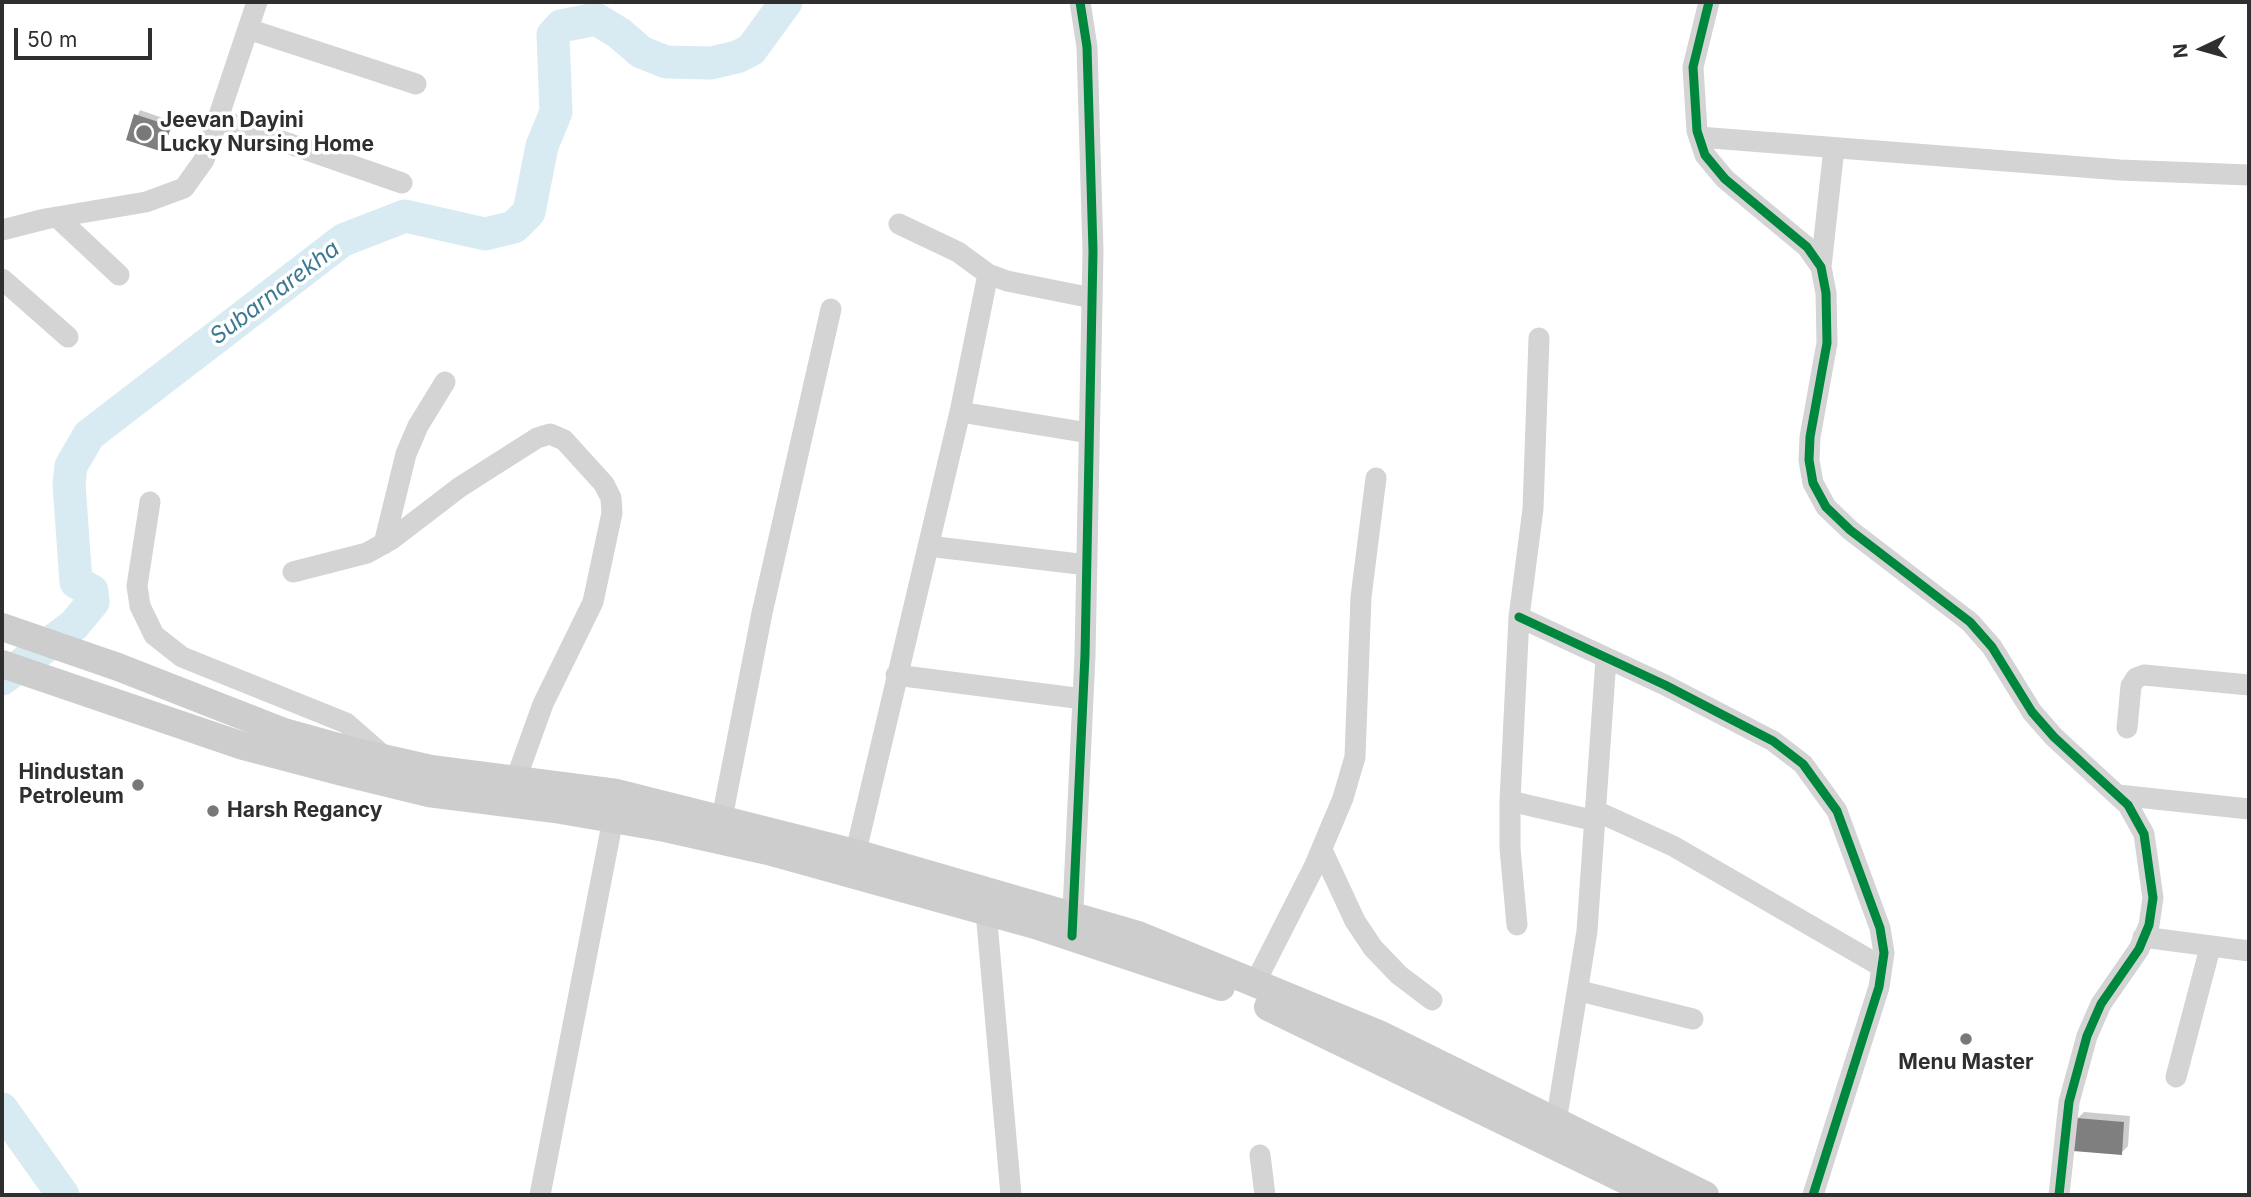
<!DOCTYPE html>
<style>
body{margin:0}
#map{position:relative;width:2251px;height:1197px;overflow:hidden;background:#fff;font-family:Inter,sans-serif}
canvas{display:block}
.frame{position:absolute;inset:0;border:4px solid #2f2f2f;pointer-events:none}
.north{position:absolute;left:2167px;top:14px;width:70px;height:70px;-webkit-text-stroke:5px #fff;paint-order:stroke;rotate:265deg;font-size:19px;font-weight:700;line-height:28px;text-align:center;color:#2f2f2f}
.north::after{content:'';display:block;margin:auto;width:24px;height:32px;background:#2f2f2f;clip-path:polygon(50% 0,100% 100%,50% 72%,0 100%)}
.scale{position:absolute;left:14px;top:28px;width:138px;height:32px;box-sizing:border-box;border:4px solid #2f2f2f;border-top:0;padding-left:9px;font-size:21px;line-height:24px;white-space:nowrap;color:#2f2f2f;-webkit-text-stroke:5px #fff;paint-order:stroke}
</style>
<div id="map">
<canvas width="2251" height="1197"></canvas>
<div class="frame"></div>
<div class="north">N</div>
<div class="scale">50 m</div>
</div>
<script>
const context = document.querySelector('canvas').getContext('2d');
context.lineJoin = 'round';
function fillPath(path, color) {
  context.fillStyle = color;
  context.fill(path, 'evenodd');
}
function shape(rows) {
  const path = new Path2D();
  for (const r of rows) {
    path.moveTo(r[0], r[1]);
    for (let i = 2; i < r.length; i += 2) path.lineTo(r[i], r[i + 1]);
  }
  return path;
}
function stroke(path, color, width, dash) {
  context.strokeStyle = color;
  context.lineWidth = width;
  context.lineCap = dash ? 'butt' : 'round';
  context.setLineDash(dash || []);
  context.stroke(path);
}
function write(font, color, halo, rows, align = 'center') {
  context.font = font + ' Inter,sans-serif';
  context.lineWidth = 7;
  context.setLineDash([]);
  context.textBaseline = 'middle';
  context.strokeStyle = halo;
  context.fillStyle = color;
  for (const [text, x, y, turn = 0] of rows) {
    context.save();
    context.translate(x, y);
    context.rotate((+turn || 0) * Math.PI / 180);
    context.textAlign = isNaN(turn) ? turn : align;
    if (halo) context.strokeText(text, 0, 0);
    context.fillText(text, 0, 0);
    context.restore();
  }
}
fillPath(shape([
 [140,110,174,122,162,150,128,139],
 [2084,1112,2130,1116,2128,1146,2121,1153,2077,1119]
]), '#0003');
stroke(shape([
 [2,679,74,625,93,602,92,591,76,582,69,484,71,466,89,435,343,240,405,216,485,234,514,227,529,212,542,146,556,112,553,35,561,26,596,19,619,33,641,52,666,62,711,63,737,57,751,50,786,2],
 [2,1109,63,1195]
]), '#d8ebf2', 33);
fillPath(shape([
 [134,114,171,126,163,152,126,140],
 [2076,1118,2124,1122,2122,1155,2073,1151]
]), '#7f7f7f');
stroke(shape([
 [1709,2,1693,67,1697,131,1705,155,1725,179,1807,247,1821,267,1826,293,1827,343,1810,437,1809,460,1813,483,1826,507,1850,530,1970,622,1992,647,2032,712,2054,737,2128,805,2144,834,2153,898,2149,925,2139,949,2101,1004,2087,1036,2069,1102,2059,1195],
 [248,29,416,84],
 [218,119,402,183],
 [1699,137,2120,170,2249,175],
 [57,217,119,275],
 [899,224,958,252,988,274,1007,281,1092,298],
 [2,230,45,219,146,202,184,188,204,160,257,2],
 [1821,267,1834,148],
 [2,279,68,337],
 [960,412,1089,433],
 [150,502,137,586,140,606,154,635,182,657,346,723,386,758],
 [384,544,406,454,418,426,445,382],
 [928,546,1087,565],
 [293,572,367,553,392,539,460,487,537,438,550,434,564,440,604,484,611,498,612,513,593,602,543,704,516,779],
 [1519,617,1665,685,1773,741,1803,764,1837,811,1880,928,1884,953,1879,987,1813,1195],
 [896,675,1083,699],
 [2127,728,2131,686,2136,678,2144,675,2249,685],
 [2118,795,2249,809],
 [1510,801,1596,821],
 [1596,811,1673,846,1882,967],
 [722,818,762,613,831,309],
 [1322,850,1355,921,1373,948,1399,975,1432,1000],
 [852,868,960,412,988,274],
 [986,911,1011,1195],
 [1517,925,1510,848,1510,801,1519,617,1533,509,1539,338],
 [1072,931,1085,655,1093,251,1087,47,1080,2],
 [2143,937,2249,951],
 [1256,981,1314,867,1343,798,1355,757,1361,597,1376,478],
 [1580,991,1693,1019],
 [2176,1077,2210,948],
 [1550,1134,1556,1122,1587,931,1606,659],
 [1260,1155,1265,1195],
 [540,1195,613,819]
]), '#d4d4d4', 21);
stroke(shape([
 [2,627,118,667,284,732,356,752,431,769,617,793,855,853,1138,935,1381,1035,1705,1195],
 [2,664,243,746,342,772,428,793,555,809,665,828,768,851,1035,925,1221,987],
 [1268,1007,1656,1195]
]), '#cdcdcd', 28);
stroke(shape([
 [1709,2,1693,67,1697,131,1705,155,1725,179,1807,247,1821,267,1826,293,1827,343,1810,437,1809,460,1813,483,1826,507,1850,530,1970,622,1992,647,2032,712,2054,737,2128,805,2144,834,2153,898,2149,925,2139,949,2101,1004,2087,1036,2069,1102,2059,1195],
 [1519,617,1665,685,1773,741,1803,764,1837,811,1880,928,1884,953,1879,987,1813,1195],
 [1072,936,1085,655,1093,251,1087,47,1080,2]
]), '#00873e', 9);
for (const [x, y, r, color] of [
 [144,133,9,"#787878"],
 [138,785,7,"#787878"],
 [213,811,7,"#787878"],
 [1966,1039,7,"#787878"]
]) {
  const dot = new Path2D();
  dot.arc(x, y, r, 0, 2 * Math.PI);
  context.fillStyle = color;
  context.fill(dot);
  stroke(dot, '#fff', 2.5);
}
write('bold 21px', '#2f2f2f', '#fff', [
 ["Jeevan Dayini",160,121],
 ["Lucky Nursing Home",160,145],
 ["Hindustan",124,773,"right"],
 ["Petroleum",124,797,"right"],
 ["Harsh Regancy",227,811],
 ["Menu Master",1966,1063,"center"]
], 'left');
write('italic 23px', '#3b7992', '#fff', [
 ["Subarnarekha",275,293,-37]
]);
</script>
